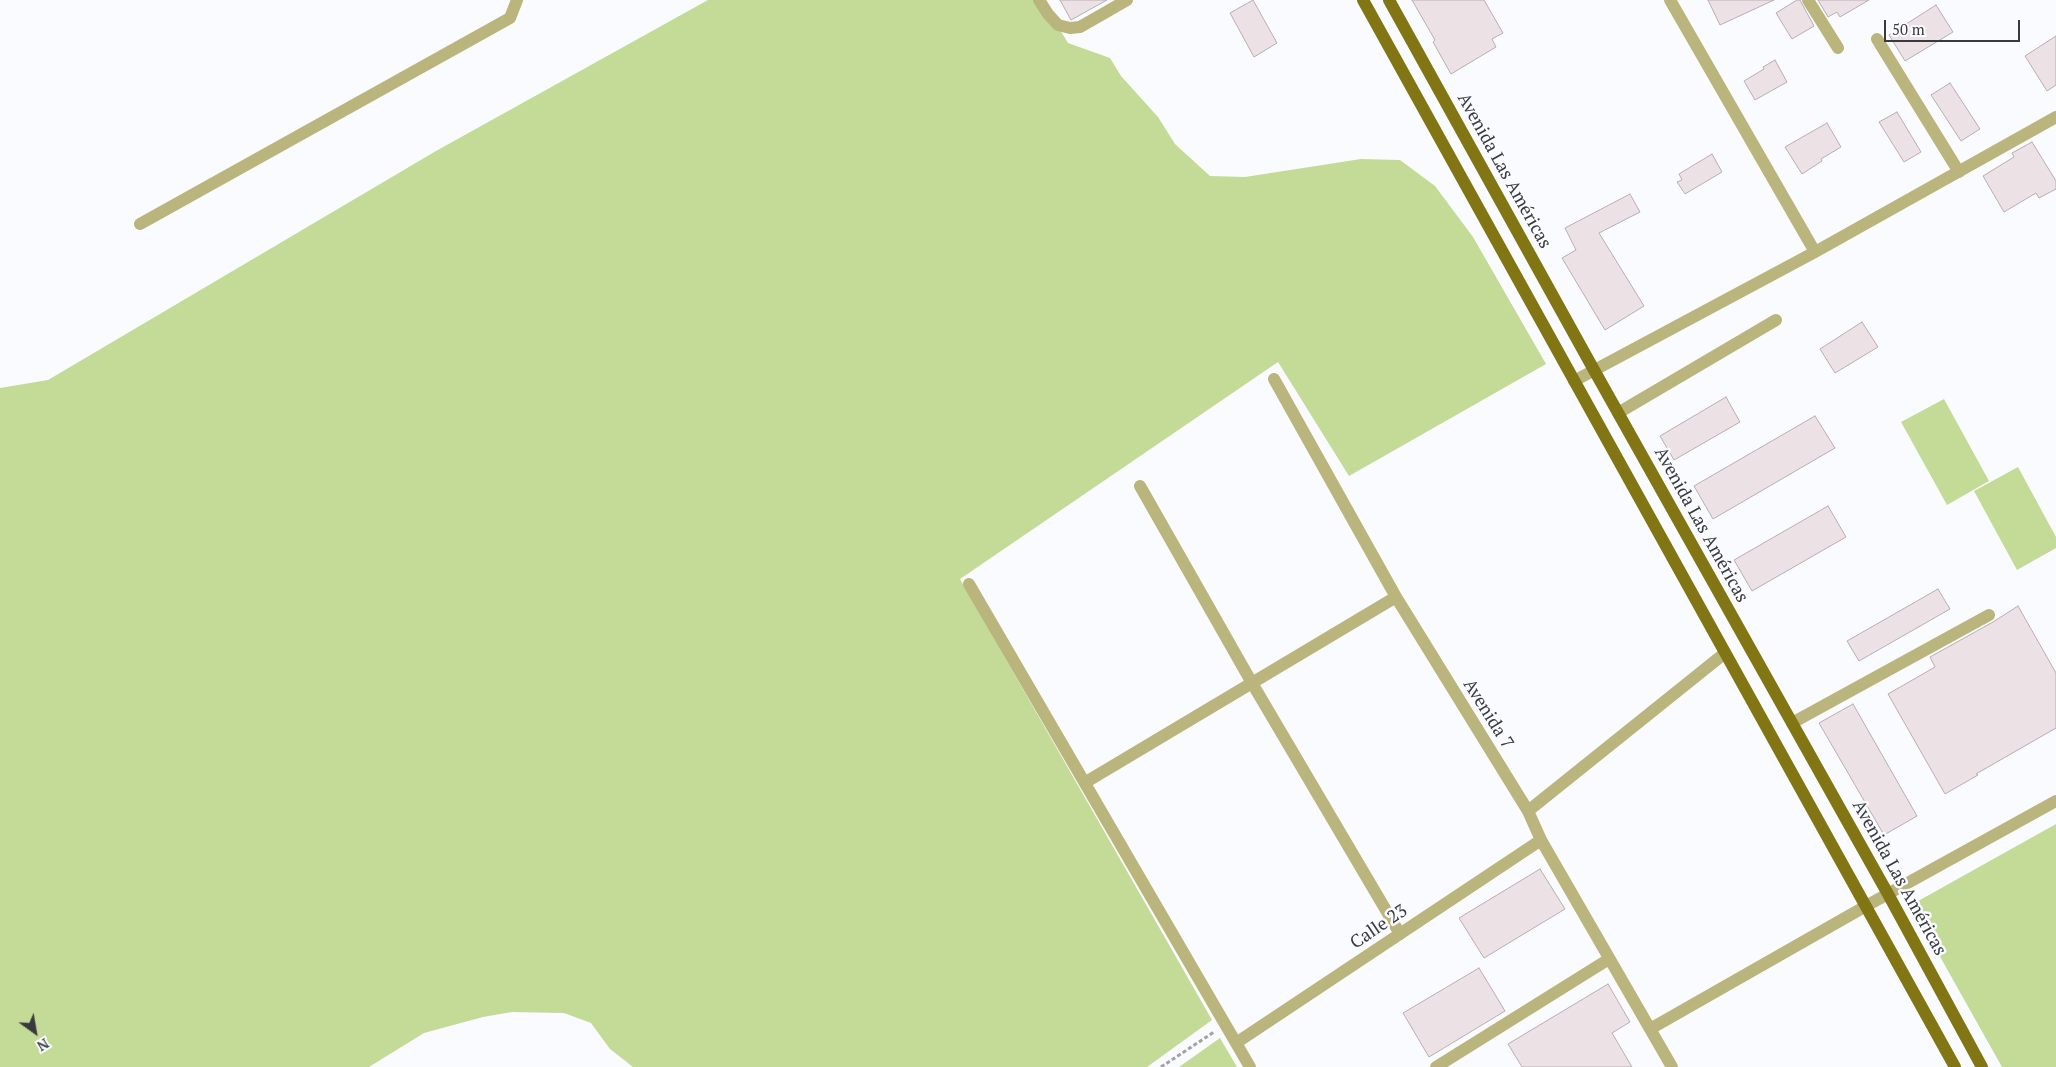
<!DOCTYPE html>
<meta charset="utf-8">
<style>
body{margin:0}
#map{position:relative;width:2056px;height:1067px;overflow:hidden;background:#fafbfe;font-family:"PT Serif",serif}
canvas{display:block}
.north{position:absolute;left:10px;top:1007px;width:50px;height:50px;-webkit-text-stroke:4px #fafbfe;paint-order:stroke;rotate:148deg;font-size:14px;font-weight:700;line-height:20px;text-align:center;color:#393a3e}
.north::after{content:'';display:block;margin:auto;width:18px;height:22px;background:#393a3e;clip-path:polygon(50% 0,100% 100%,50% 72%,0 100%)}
.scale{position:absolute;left:1884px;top:20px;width:136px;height:22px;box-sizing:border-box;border:2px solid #393a3e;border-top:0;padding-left:6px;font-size:15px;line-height:18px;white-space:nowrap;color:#393a3e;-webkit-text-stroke:4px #fafbfe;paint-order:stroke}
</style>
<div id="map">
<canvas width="2056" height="1067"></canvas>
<div class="north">N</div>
<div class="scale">50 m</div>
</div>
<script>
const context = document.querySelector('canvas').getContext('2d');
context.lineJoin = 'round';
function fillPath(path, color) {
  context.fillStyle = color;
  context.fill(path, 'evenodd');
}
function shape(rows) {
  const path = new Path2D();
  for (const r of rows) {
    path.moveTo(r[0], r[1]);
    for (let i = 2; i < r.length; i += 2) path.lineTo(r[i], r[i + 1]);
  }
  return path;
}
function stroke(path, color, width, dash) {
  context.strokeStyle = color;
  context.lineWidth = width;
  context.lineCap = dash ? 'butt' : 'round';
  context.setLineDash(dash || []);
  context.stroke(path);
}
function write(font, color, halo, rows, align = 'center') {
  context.font = font + ' "PT Serif",serif';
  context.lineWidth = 5;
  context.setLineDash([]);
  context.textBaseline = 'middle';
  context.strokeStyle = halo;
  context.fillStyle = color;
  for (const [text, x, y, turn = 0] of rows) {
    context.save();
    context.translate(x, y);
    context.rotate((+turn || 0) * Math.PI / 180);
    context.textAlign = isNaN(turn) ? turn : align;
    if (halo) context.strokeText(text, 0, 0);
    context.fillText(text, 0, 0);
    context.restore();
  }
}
fillPath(shape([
 [708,0,1042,0,1068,43,1110,58,1121,76,1158,117,1175,144,1210,176,1245,177,1361,159,1400,160,1435,186,1473,237,1546,364,1349,476,1278,362,960,579,1212,1020,1147,1067,633,1067,610,1049,591,1023,564,1013,512,1012,483,1017,424,1033,369,1067,0,1067,0,388,48,380,436,151],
 [1944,399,1989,481,1947,505,1901,422],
 [2018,467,2056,537,2056,548,2017,570,1974,491],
 [2056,824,2056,1067,2002,1067,1911,905],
 [1220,1038,1237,1067,1179,1067]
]), '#c3db96');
const building = shape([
 [1060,0,1107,0,1071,20,1060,0],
 [1253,0,1277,43,1254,57,1230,13,1253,0],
 [1412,0,1484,0,1503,33,1492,39,1496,47,1451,74,1433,42,1435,40,1412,0],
 [1708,0,1774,0,1720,25,1708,0],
 [1797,0,1800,0,1814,26,1792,39,1776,13,1797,0],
 [1818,0,1869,0,1840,17,1837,12,1828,17,1818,0],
 [1936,5,1953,32,1905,61,1889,35,1936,5],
 [2056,36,2056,85,2047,91,2025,56,2056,36],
 [1775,60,1787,82,1755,100,1744,81,1764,69,1763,67,1775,60],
 [1950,83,1980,129,1961,141,1931,95,1950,83],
 [1897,112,1921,152,1904,162,1879,122,1897,112],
 [1827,123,1841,147,1821,159,1822,161,1802,174,1785,147,1827,123],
 [2032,142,2056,181,2056,189,2039,198,2036,193,2004,212,1983,176,2014,157,2012,153,2032,142],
 [1712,154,1722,172,1685,194,1677,182,1682,180,1679,174,1712,154],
 [1630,194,1640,212,1599,233,1644,306,1605,330,1562,258,1576,250,1565,228,1630,194],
 [1862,322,1878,347,1835,373,1820,349,1862,322],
 [1726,397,1740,422,1674,460,1660,436,1726,397],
 [1815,416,1835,448,1713,519,1694,486,1815,416],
 [1828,506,1846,537,1752,591,1734,560,1828,506],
 [1938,589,1950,609,1859,661,1847,641,1938,589],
 [2018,606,2056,673,2056,728,1976,774,1978,775,1945,794,1888,694,1935,667,1930,657,1993,622,2018,606],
 [1853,704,1917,816,1884,835,1819,723,1853,704],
 [1540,869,1565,909,1484,958,1459,918,1540,869],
 [1479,968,1505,1011,1429,1057,1403,1013,1479,968],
 [1608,984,1630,1022,1612,1033,1632,1067,1522,1067,1508,1044,1608,984]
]);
fillPath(building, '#ece1e5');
stroke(building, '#b8aeb2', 1);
stroke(shape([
 [1161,1067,1214,1032]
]), '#a1a2a6', 3, [4, 2.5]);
stroke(shape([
 [1039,0,1048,14,1058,25,1070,28,1080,27,1127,0],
 [1670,0,1815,252],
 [1808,0,1838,48],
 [1877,39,1959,172],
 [140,224,510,18,517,0],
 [1274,379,1396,597,1528,811,1541,840,1672,1067],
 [1574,381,1815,252,2056,117],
 [1618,413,1776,320],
 [1140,486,1252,683,1400,934],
 [969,584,1250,1067],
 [1792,723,1989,615],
 [1086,782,1396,597],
 [1528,811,1725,653],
 [1650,1029,1866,906,2056,801],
 [1236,1043,1541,840],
 [1436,1067,1609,959]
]), '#bab47d', 12);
stroke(shape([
 [1363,0,1955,1067],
 [1389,0,1594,370,1888,894,1982,1067]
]), '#817613', 12);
write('18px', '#393a3e', '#fafbfe', [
 ["Avenida Las Américas",1504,171,61],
 ["Avenida Las Américas",1701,525,61],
 ["Avenida 7",1488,714,58],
 ["Avenida Las Américas",1899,878,61],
 ["Calle 23",1379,927,-34]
]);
</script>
